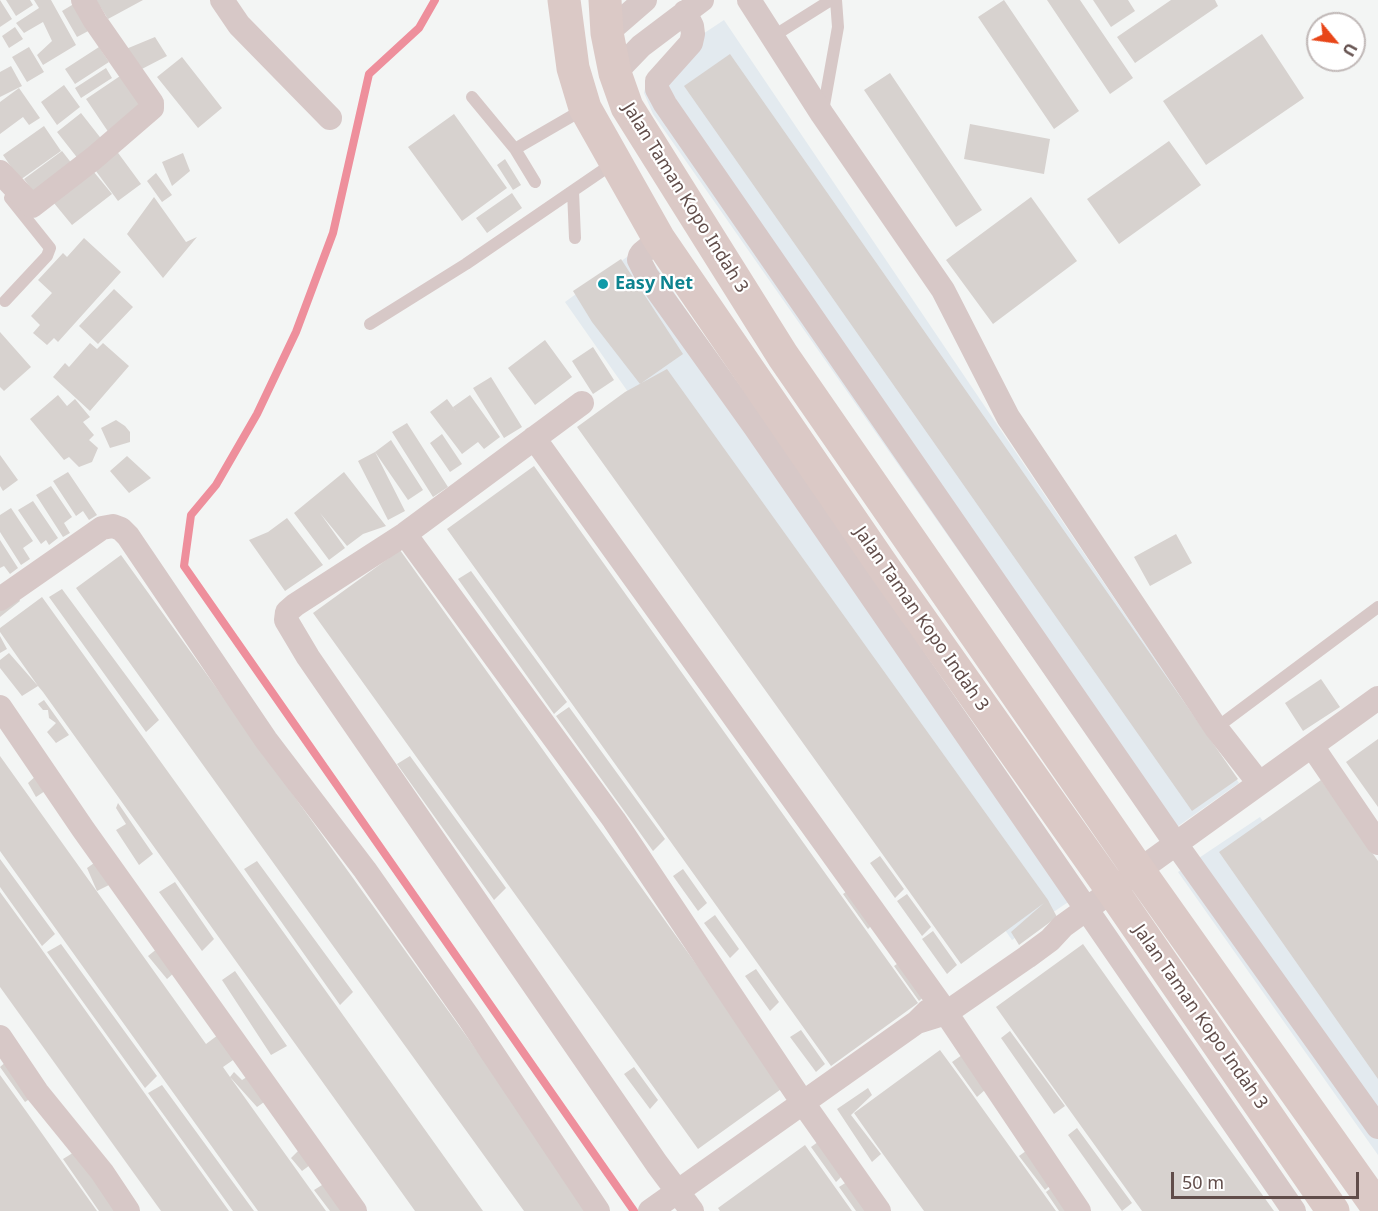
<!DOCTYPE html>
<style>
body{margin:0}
#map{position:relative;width:1378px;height:1211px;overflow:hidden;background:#f3f5f4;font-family:"Noto Sans",sans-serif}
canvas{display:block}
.north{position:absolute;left:1306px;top:12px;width:60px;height:60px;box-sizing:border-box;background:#fff;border:2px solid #c0b8b7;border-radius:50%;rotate:119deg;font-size:16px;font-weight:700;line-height:24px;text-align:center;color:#614d4a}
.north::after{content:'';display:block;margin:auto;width:21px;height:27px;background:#e84619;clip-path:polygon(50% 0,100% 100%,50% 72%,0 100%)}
.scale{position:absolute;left:1171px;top:1172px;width:188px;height:27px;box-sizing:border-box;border:3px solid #614d4a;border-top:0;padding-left:8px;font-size:18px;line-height:21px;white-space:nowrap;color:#614d4a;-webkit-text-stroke:4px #fff;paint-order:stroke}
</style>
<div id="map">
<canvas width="1378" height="1211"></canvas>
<div class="north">U</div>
<div class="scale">50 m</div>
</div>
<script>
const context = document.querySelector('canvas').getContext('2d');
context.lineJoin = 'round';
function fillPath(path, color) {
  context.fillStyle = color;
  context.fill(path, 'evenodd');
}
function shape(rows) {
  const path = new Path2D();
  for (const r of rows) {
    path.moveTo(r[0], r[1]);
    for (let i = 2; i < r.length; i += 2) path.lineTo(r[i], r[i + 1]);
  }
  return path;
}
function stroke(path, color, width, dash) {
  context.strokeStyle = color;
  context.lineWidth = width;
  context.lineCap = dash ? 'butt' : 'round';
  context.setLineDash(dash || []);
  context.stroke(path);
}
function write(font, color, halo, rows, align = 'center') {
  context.font = font + ' "Noto Sans",sans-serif';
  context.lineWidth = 4.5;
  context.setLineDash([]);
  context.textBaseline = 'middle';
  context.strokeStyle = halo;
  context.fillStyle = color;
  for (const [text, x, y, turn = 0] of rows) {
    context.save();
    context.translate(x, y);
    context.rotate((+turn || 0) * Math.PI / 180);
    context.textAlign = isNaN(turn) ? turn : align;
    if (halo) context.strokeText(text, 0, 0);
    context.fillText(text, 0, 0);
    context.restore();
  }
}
fillPath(shape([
 [724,20,1239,783,1160,839,653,114,644,93,648,76,659,63],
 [642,246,1086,890,1012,940,565,302],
 [1260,817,1378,986,1378,1155,1178,872]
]), '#e3eaef');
stroke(shape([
 [435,0,419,28,369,74,333,233,296,332,257,414,216,485,191,515,184,566,634,1211]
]), '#ee8f9c', 8);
fillPath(shape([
 [0,0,12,19,0,27],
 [6,0,30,0,33,5,16,16],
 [34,0,51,0,76,45,43,65,37,55,52,41,43,22,24,33,16,23,39,8],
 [96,0,143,0,108,19],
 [1004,0,1079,111,1054,129,978,17],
 [1047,0,1080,0,1133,78,1110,94],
 [1093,0,1128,0,1135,11,1111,27],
 [1171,0,1215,0,1218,6,1135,63,1117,37],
 [77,2,92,29,77,37,62,11],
 [15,27,23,39,9,48,2,36],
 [1262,34,1304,98,1206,165,1163,101],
 [155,37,167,56,138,71,126,49],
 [29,47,44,72,27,82,12,57],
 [99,47,109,62,75,84,65,69],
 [730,54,1238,779,1192,811,684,86],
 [182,57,222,108,198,128,157,77],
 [11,66,22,86,0,97,0,72],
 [106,68,112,78,81,98,75,88],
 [126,72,149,106,109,133,86,99],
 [890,73,982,210,956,227,864,90],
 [64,85,80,107,57,125,41,102],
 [19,88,40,118,29,125,23,117,0,134,0,102],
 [81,113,103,141,79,160,57,132],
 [454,114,507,188,462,221,408,147],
 [970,124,1050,139,1044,174,964,159],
 [44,126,61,151,20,180,3,155],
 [1169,141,1201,185,1119,244,1087,199],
 [113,146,141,184,118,201,90,163],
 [62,151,76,169,38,198,24,179],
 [183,153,190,171,172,186,162,162],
 [505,159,521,185,513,190,497,165],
 [89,166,112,194,72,225,49,197],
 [156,173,172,195,162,202,147,181],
 [512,193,522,208,487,233,476,218],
 [154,197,186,242,197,237,163,278,127,234],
 [1031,197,1077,261,993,324,946,260],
 [84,238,121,272,58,342,54,338,47,345,33,333,40,325,31,316,52,293,38,280,63,253,67,257],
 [621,259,683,354,640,384,592,322,573,291],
 [114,289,133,307,98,344,79,326],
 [0,332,31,367,4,391,0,387],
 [545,340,572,377,535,405,508,368],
 [90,343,97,349,103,343,129,366,90,411,53,377,65,363,69,367],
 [593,347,614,380,593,394,572,361],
 [667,369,1048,900,1057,917,1019,945,1011,932,1044,903,961,964,577,427,625,392],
 [491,377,522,427,504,438,473,388],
 [58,395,67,406,75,399,90,417,83,422,94,435,89,440,98,448,92,462,79,467,69,457,64,460,30,419],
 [470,395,500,437,484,449,478,442,462,454,430,412,447,399,458,414,453,407],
 [116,420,125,426,130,432,130,442,110,448,101,428],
 [407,423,448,487,433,497,392,432],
 [442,434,462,464,450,472,430,443],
 [391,440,423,490,408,500,375,452],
 [375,452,405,511,388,520,358,461],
 [0,455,18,480,3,491,0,486],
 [127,456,151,478,129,493,110,471],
 [534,466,918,1003,831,1066,447,529],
 [68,472,97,515,89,520,83,511,76,516,53,481],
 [344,472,386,526,363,534,347,546,320,513,345,548,329,560,294,513],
 [51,486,72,517,64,523,70,533,63,537,36,495],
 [33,501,58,538,49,545,46,540,41,544,18,510],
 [11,508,33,541,23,548,30,559,21,565,0,532,0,515],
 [287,518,323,565,285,591,249,540,268,532],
 [1176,534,1192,563,1150,586,1134,557],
 [0,540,18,568,10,574,4,566,0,568],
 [400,550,784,1087,698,1149,313,613],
 [121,555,592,1211,524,1211,300,900,76,588],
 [471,571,567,702,554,714,458,579],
 [62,589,159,720,146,732,49,597],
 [17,595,20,601,0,617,0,605],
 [42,597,333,1001,483,1211,415,1211,43,692,38,686,22,696,0,668,0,660,9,653,38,686,0,632,0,628],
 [0,636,7,649,0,653],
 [1321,679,1340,707,1303,731,1285,703],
 [44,700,69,735,56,743,47,732,56,723,49,718,48,710,43,710,38,704],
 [569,707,665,839,653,851,556,716],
 [1378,739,1378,807,1346,762],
 [0,756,206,1044,218,1035,236,1058,223,1067,230,1077,234,1072,242,1080,250,1075,270,1098,257,1107,230,1077,326,1211,258,1211,0,851],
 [410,756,506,888,494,900,397,764],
 [38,774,48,789,36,797,28,783],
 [1321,780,1378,861,1378,1079,1219,852],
 [118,803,153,854,139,865,116,830,126,824,116,808],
 [880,856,904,889,895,898,870,863],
 [0,859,55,934,42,946,0,887],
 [97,861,113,883,97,891,87,868],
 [257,861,353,992,340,1005,244,869],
 [683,869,707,903,698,911,673,876],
 [175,882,214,939,202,951,159,892],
 [853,887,877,920,868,929,843,894],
 [0,892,35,940,229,1211,161,1211,0,987],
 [907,894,931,927,922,936,897,901],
 [715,915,739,949,730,958,704,923],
 [933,931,957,965,947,974,922,939],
 [61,944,157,1076,145,1088,47,952],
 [1083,944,1164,1058,1274,1211,1142,1211,1035,1062,996,1007],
 [158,948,175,972,167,979,148,956],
 [904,959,928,993,919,1001,894,966],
 [756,969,779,1002,770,1011,745,976],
 [235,971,287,1046,271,1055,222,980],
 [801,1030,825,1064,816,1072,790,1037],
 [1010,1031,1065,1106,1054,1114,1001,1038],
 [940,1050,962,1080,1056,1211,924,1211,875,1143,854,1113],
 [962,1055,986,1089,977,1097,952,1062],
 [8,1060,34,1096,25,1102,0,1067],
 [634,1067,658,1100,650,1109,624,1074],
 [0,1075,26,1111,97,1211,0,1211],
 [162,1085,254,1211,233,1211,148,1093],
 [868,1088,872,1095,851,1115,881,1154,872,1162,837,1109],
 [1077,1128,1132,1203,1122,1211,1068,1135],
 [822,1139,845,1173,836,1182,811,1147],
 [805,1145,852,1211,720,1211,718,1208],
 [302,1147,314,1162,302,1171,291,1158],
 [1030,1148,1054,1182,1045,1190,1019,1156],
 [76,1151,118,1211,99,1211,63,1159],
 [850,1180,872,1211,856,1211,839,1187],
 [327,1182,349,1211,330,1211,314,1190],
 [1056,1184,1074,1211,1059,1211,1046,1192]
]), '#d7d2cf');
stroke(shape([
 [772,37,831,0],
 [472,97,515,149],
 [823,111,838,27,836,0],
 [535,182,515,149,584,109],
 [573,191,575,238],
 [5,301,47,256,50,248,10,198],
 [370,324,466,264,615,162],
 [1216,728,1378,607]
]), '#d7c8c7', 12);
stroke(shape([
 [222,0,239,25,330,118],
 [749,0,822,114,943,290,1008,417,1216,728,1259,783],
 [685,12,692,26,693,34,691,43,657,81,657,89,665,104,1176,844,1378,1127],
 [607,33,645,0],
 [615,73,641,46,702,0],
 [0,172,32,206,94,158,152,108,152,103,95,21,83,0],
 [659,239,642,253,640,256,639,260,647,276,755,427,1294,1211],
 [582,403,405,534,295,605,287,612,286,620,308,657,657,1164,692,1211],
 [534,438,938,1001,1079,1211],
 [405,534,614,820,803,1103,879,1211],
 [0,599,102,528,113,526,121,529,128,536,266,740,365,870,469,1018,598,1211],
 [0,707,83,829,355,1211],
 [1312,746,1378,843],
 [1127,879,1378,698],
 [917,1022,946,1013,1027,957,1050,940,1063,926,1099,900],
 [0,1037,37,1092,102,1172,128,1211],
 [650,1211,917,1022,928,1011]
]), '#d7c8c7', 24);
stroke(shape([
 [564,0,573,68,585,108,659,239,885,569,1112,890,1333,1211],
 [605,0,607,33,615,73,627,107,783,356,1139,871,1378,1208]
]), '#dbc9c6', 33);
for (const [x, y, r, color] of [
 [603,284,6,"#0f9aa8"]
]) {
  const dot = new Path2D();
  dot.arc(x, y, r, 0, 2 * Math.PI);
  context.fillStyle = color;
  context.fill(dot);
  stroke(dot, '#fff', 2);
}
write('18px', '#614d4a', '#fff', [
 ["Jalan Taman Kopo Indah 3",685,198,58],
 ["Jalan Taman Kopo Indah 3",921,619,55],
 ["Jalan Taman Kopo Indah 3",1200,1017,55]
]);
write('bold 18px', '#0d838f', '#fff', [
 ["Easy Net",615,284]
], 'left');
</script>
